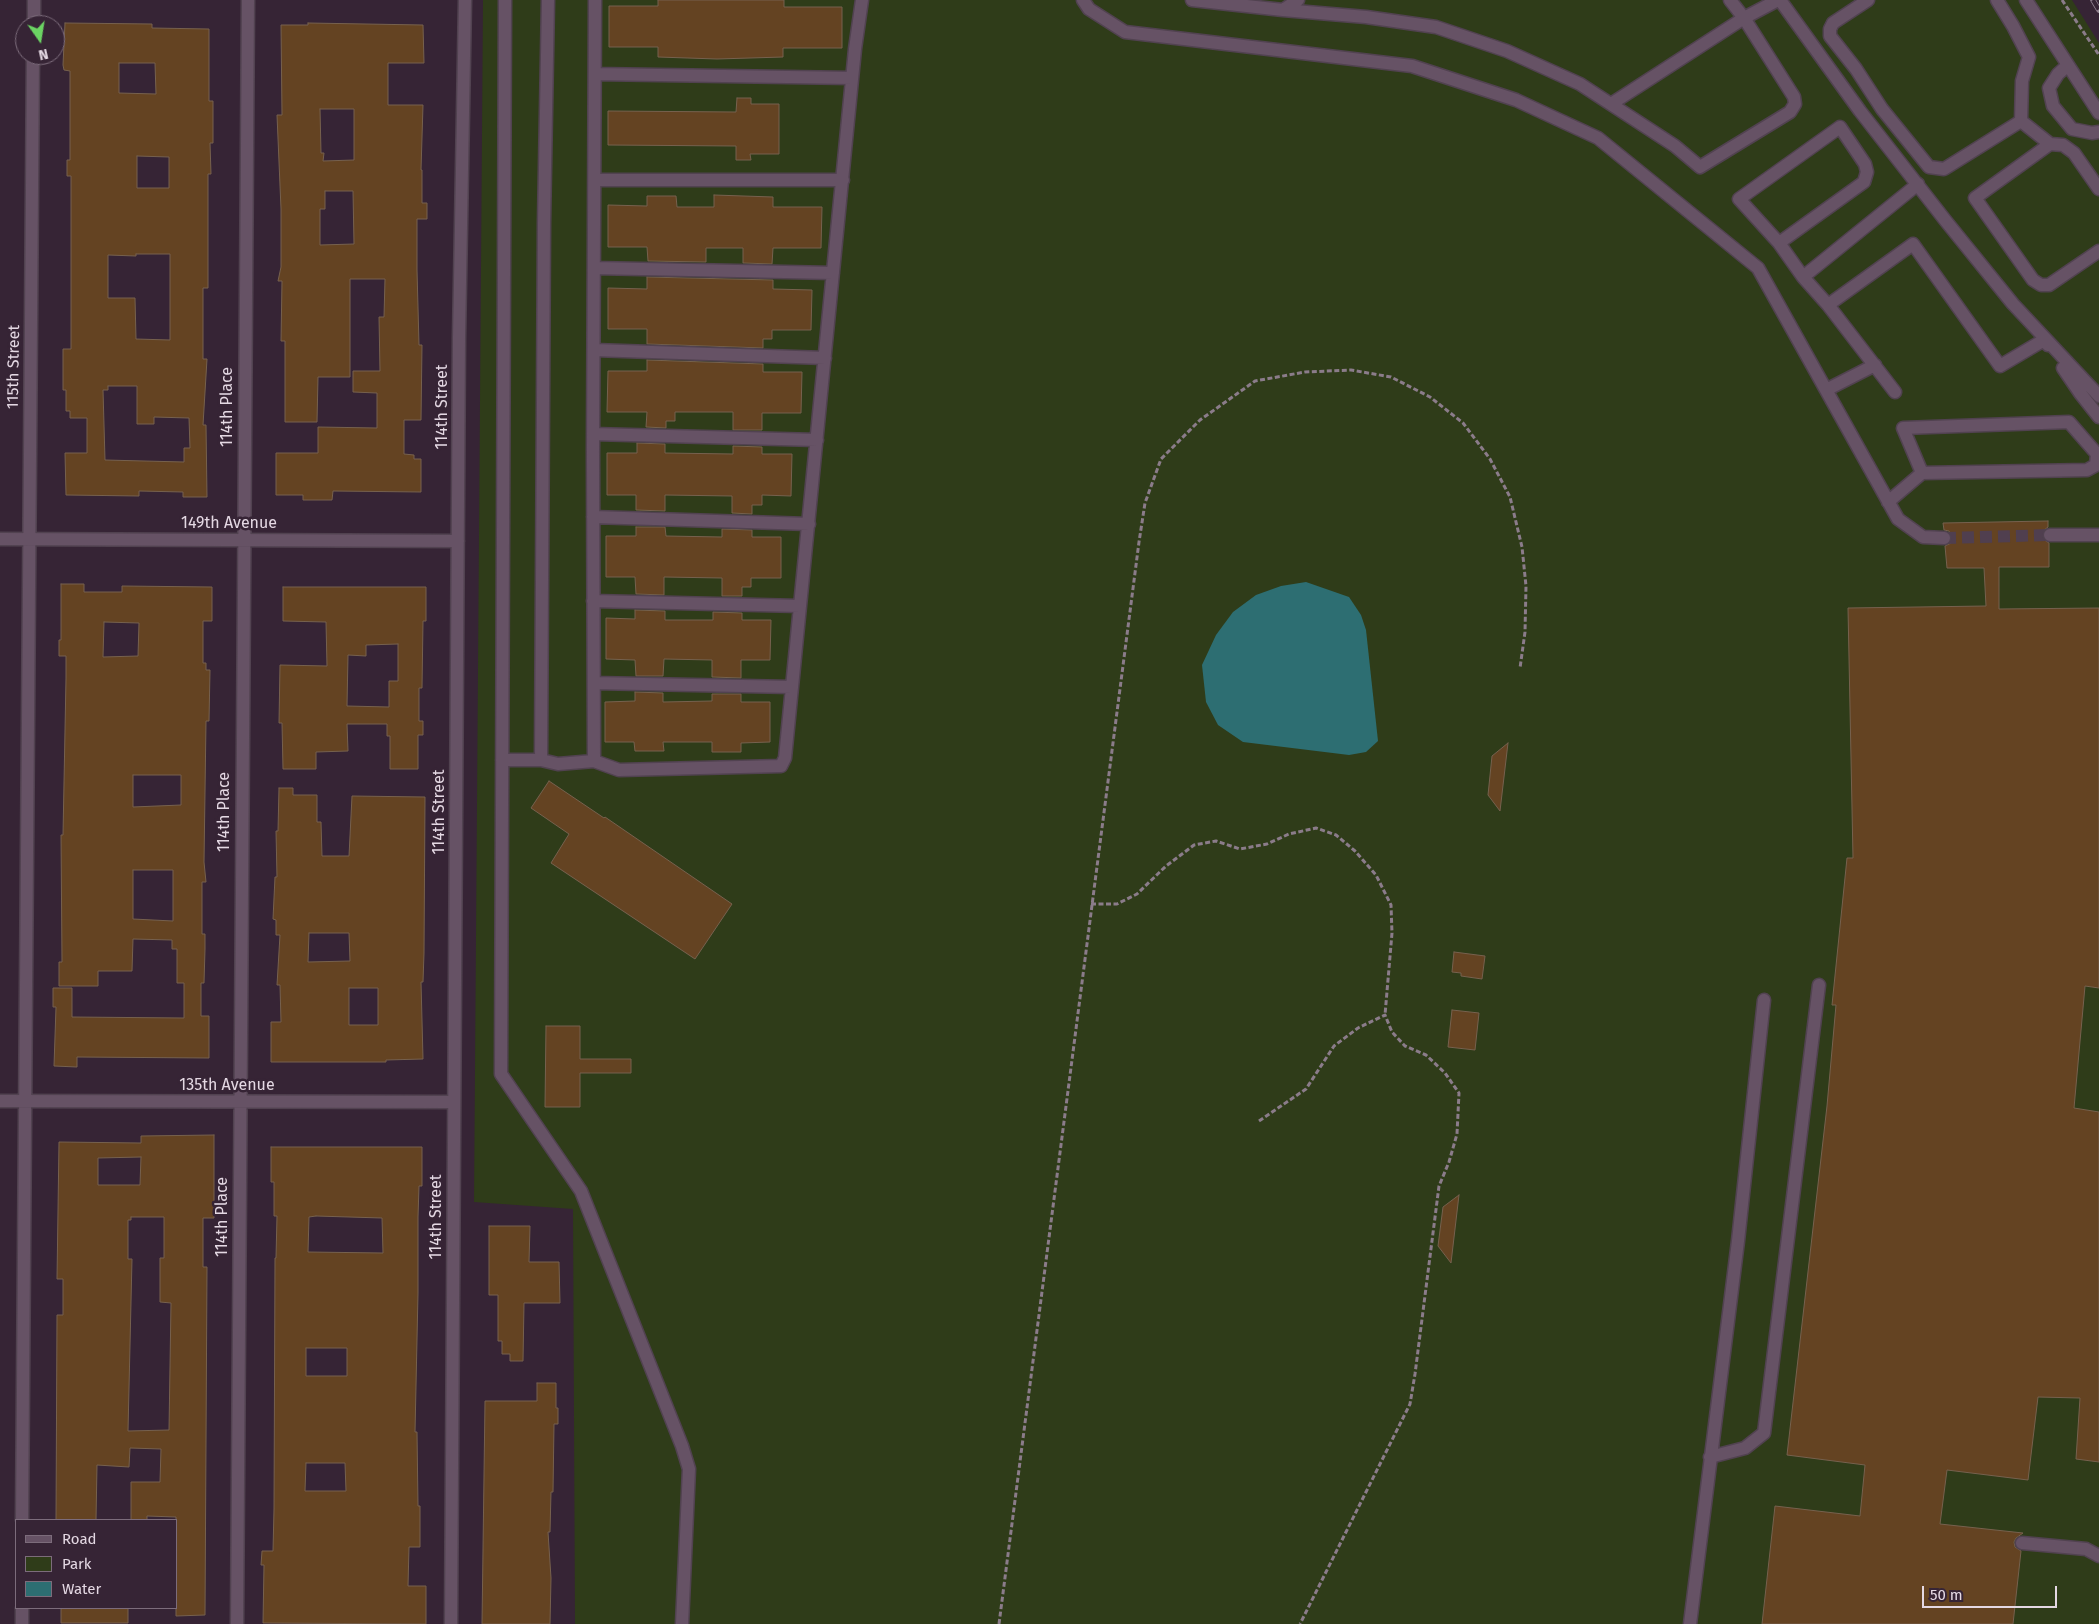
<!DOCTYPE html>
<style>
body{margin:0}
#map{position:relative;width:2099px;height:1624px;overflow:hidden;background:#362435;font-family:"Fira Sans",sans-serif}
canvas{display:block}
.legend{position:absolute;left:15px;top:1519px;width:162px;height:90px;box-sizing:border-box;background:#362435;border:1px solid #7c6c7b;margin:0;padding:6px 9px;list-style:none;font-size:15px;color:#e4d8e3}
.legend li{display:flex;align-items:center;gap:10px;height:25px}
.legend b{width:25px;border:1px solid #7c6c7b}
.north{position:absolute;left:15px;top:15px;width:50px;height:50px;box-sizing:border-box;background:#362435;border:1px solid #7c6c7b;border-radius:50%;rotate:167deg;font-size:14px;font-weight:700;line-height:20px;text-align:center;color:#e4d8e3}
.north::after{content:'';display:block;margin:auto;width:18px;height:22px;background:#6bd363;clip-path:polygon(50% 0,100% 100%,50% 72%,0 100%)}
.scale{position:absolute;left:1922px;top:1586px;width:135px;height:22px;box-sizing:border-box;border:2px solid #e4d8e3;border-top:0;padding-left:6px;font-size:15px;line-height:18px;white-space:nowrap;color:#e4d8e3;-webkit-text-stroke:4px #362435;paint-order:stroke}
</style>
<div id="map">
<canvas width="2099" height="1624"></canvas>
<ul class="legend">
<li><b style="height:6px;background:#665265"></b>Road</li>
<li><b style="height:14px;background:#2f3c19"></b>Park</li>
<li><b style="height:14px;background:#2d6e72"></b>Water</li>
</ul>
<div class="north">N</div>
<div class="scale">50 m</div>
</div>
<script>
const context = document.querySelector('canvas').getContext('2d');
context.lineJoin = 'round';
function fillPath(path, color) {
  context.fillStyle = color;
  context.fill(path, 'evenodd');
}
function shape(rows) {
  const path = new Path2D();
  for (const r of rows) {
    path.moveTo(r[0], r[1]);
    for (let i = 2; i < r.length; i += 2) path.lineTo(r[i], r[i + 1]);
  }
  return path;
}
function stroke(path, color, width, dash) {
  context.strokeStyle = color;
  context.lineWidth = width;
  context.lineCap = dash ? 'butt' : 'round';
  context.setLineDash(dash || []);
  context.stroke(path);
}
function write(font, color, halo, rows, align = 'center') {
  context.font = font + ' "Fira Sans",sans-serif';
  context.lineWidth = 5;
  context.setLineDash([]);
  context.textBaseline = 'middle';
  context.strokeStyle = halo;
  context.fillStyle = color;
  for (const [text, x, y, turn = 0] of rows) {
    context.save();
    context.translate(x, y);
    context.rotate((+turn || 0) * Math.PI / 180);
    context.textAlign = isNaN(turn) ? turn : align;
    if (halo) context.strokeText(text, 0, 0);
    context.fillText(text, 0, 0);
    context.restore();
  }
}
fillPath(shape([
 [483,0,2072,0,2099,43,2099,1624,575,1624,573,1209,474,1202]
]), '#2f3c19');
fillPath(shape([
 [1306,582,1349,597,1361,615,1366,630,1378,741,1366,752,1349,755,1243,742,1218,725,1206,702,1202,665,1216,635,1233,612,1256,595,1281,586]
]), '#2d6e72');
const building = shape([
 [658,0,784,0,784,7,842,7,842,48,783,48,783,57,717,59,658,57,658,47,609,47,609,6,658,6,658,0],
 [65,23,152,24,152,28,209,29,209,101,213,101,213,143,210,143,211,174,208,174,208,288,203,288,203,359,207,359,203,425,206,425,207,497,183,497,183,492,139,491,139,496,66,495,65,453,87,453,87,418,70,418,70,411,66,411,66,390,63,390,63,349,71,349,71,176,67,176,67,160,70,160,70,71,64,70,63,65,65,23],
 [119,63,155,63,156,94,119,93,119,63],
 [137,156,169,157,169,188,137,188,137,156],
 [136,254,170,254,170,340,136,339,135,298,108,298,108,255,136,256,136,254],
 [108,386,137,386,137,424,154,424,154,417,189,418,190,448,184,448,184,462,105,460,103,390,108,390,108,386],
 [308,23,423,25,424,63,388,63,388,105,423,105,421,170,422,170,422,203,427,203,427,219,417,219,417,270,419,345,422,345,421,420,404,420,404,454,414,455,414,459,421,459,421,492,333,491,332,500,303,500,303,495,276,495,276,453,318,453,318,427,377,428,377,393,353,392,353,371,380,371,379,317,384,317,385,279,350,279,350,377,318,377,317,422,285,422,285,341,281,341,282,281,278,281,281,267,281,209,277,115,282,115,281,25,308,25,308,23],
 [320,109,354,109,354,160,323,161,324,153,321,153,320,109],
 [325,191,353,191,354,244,320,245,320,209,325,209,325,191],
 [737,98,751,98,751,104,779,104,779,154,750,154,751,160,736,160,736,146,608,145,608,111,736,112,737,98],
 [714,195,773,197,773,207,822,207,821,248,773,248,772,264,743,263,743,248,706,248,706,262,648,261,647,247,608,247,608,205,647,206,647,196,676,196,677,207,714,207,714,195],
 [647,277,773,280,773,289,812,290,811,330,772,330,772,339,763,339,763,348,647,344,647,329,608,329,608,288,647,289,647,277],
 [647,360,763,364,763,372,802,372,801,413,762,413,762,430,733,430,733,412,675,412,675,421,666,421,666,428,646,427,647,412,607,412,608,371,647,371,647,360],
 [637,443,665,444,665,453,733,454,733,446,762,447,762,454,792,454,791,496,762,495,762,505,752,505,752,514,732,513,732,496,665,495,665,511,636,510,636,495,607,495,607,453,637,453,637,443],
 [2048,521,2048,527,2043,531,2042,535,2043,539,2049,543,2049,567,1999,567,1999,609,2099,608,2099,988,2085,986,2074,1108,2099,1112,2099,1462,2076,1459,2080,1398,2038,1397,2028,1480,1947,1470,1940,1524,2023,1533,2016,1538,2014,1542,2015,1547,2021,1551,2013,1624,1762,1624,1775,1506,1860,1516,1865,1465,1787,1455,1827,1106,1836,1005,1832,1005,1847,858,1853,858,1848,608,1986,606,1984,568,1947,568,1945,546,1951,543,1952,538,1949,531,1944,530,1943,523,2048,521],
 [636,527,665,527,666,536,722,537,722,529,752,530,752,537,781,537,781,578,751,578,751,587,742,587,742,596,722,596,722,578,664,577,664,595,636,594,635,577,606,577,606,536,636,536,636,527],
 [61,584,84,584,84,592,122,592,122,586,212,587,212,621,203,621,203,663,206,663,206,670,210,670,209,721,206,721,204,862,206,882,202,882,202,934,205,934,205,949,204,983,201,983,201,1016,209,1016,209,1058,77,1057,77,1067,54,1066,56,1007,53,1007,53,988,72,988,72,1017,184,1018,184,983,177,983,177,949,172,949,172,940,133,939,132,971,98,971,98,986,59,986,59,962,62,962,61,835,63,835,66,678,66,656,59,656,59,640,61,640,61,584],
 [104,622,139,623,138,656,103,657,104,622],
 [133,775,181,775,181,805,133,807,133,775],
 [133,870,173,870,173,921,133,919,133,870],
 [283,587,426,587,426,621,423,621,422,688,419,688,419,721,423,721,423,735,418,735,418,769,390,769,390,736,387,736,387,724,347,724,348,751,316,752,316,769,283,769,282,723,279,723,280,665,327,666,326,622,283,621,283,587],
 [398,644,398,681,389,681,389,707,347,706,348,655,366,656,366,645,398,644],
 [635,610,665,611,665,620,713,620,713,612,742,613,742,620,771,620,770,660,741,660,741,678,712,677,712,660,664,659,663,676,636,676,635,660,606,659,606,618,635,619,635,610],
 [635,692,663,693,663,702,712,701,712,694,741,694,741,702,770,702,770,742,741,743,741,752,712,752,712,742,663,742,664,751,635,751,634,742,605,742,605,702,635,701,635,692],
 [1508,743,1500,811,1488,795,1492,756,1508,743],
 [549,781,604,818,605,817,732,904,695,959,551,863,569,834,531,808,549,781],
 [279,788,293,788,293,795,317,795,317,822,321,822,322,856,349,856,352,796,425,797,424,953,423,982,421,982,423,1059,386,1060,386,1062,271,1062,271,1022,281,1022,280,985,277,985,280,935,276,935,276,920,273,919,275,877,277,877,276,831,278,831,279,788],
 [309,933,349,933,350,961,308,962,309,933],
 [349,988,378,988,378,1025,349,1025,349,988],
 [1454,952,1485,956,1482,979,1461,976,1461,973,1452,972,1454,952],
 [1452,1010,1479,1013,1475,1050,1448,1047,1452,1010],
 [546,1026,580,1026,580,1059,631,1059,631,1073,580,1073,580,1107,545,1107,546,1026],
 [214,1135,214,1218,203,1218,203,1267,207,1267,205,1615,176,1616,176,1517,147,1516,147,1520,131,1520,131,1482,160,1482,161,1449,130,1448,129,1467,97,1465,96,1520,56,1520,57,1315,63,1315,63,1279,57,1279,59,1142,141,1143,141,1136,214,1135],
 [141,1157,140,1185,98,1185,98,1158,141,1157],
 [131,1217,164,1217,164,1258,160,1258,160,1302,171,1303,169,1430,128,1431,132,1259,128,1259,128,1220,131,1220,131,1217],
 [271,1147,422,1147,422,1186,419,1186,418,1217,418,1293,415,1432,417,1432,418,1506,420,1506,420,1547,409,1547,408,1586,426,1586,426,1624,263,1623,264,1565,261,1565,262,1551,273,1551,274,1509,275,1258,276,1258,277,1216,274,1216,274,1182,271,1182,271,1147],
 [316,1216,382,1218,383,1253,308,1252,309,1217,316,1216],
 [306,1348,347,1348,347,1376,306,1376,306,1348],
 [306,1463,345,1463,346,1491,305,1491,306,1463],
 [1459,1195,1451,1263,1438,1246,1443,1207,1459,1195],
 [489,1226,530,1226,529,1262,559,1262,560,1303,524,1303,523,1361,510,1361,510,1354,502,1354,502,1341,498,1341,498,1295,489,1295,489,1226],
 [537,1383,556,1383,556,1408,558,1408,558,1424,554,1424,553,1492,551,1492,550,1532,548,1532,551,1578,550,1624,482,1624,485,1401,537,1401,537,1383],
 [61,1608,128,1608,128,1623,61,1623,61,1608]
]);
fillPath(building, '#644322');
stroke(building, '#76614e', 1);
stroke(shape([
 [1944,538,2050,535]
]), '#503f4f', 12, [12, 6]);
const minor = shape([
 [34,0,34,25],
 [505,0,501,1074,581,1191,682,1446,689,1469,682,1624],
 [595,0,593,453,594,761,619,770,781,766,785,758,855,49,862,0],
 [1083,0,1089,9,1125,32,1412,66,1516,100,1598,138,1758,268,1898,519,1923,537,1944,538],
 [1192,0,1283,10],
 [1298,0,1283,10,1366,17,1436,27,1507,51,1580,84,1675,146,1700,167,1790,112,1795,104,1794,97,1744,18,1611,104],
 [1730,0,1744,18,1778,0],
 [1780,0,1860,111,1945,220,2013,304,2099,396],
 [1868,0,1833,23,1830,29,1830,36,1856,69,1882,109,1929,167,1944,169,2021,121,2022,81,2029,57,2013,26,1997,0],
 [2026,0,2099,113],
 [2068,65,2058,74,2049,88,2053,106,2072,129,2092,133,2099,132],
 [595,74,852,78],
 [2021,121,2050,144],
 [595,180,843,180],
 [2099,189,2074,153,2063,145,2050,144,1975,198,2033,280,2041,285,2049,285,2099,251],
 [1779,243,1864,182,1867,172,1865,164,1840,127,1739,199,1779,243,1803,277,1828,305,1895,392],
 [594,268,833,273],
 [1803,277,1918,184],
 [1828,305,1913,244,2000,366,2044,340,2048,345],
 [594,350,825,358],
 [2063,368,2080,393,2099,417],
 [1826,390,1875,365],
 [593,434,817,440],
 [1888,502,1922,473,2087,470,2096,465,2097,454,2069,422,1903,428,1922,473],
 [593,517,809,524],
 [2050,535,2099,535],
 [0,539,458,541],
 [593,601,800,606],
 [594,683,792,687],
 [502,760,541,760,544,223,548,0],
 [541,760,558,764,594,761],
 [0,1101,454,1102],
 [1710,1457,1745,1448,1764,1433,1819,985],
 [22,1520,33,55],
 [2022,1543,2086,1549,2099,1556],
 [22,1624,22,1608],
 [237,1624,248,0],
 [451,1624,459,338,465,0],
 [1690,1624,1738,1241,1764,1000]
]);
stroke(minor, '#514250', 15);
stroke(shape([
 [2062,0,2099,55],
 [1091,904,1117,904,1137,894,1166,866,1194,845,1216,841,1240,849,1267,844,1289,834,1316,828,1336,835,1355,851,1376,875,1391,905,1392,933,1385,1015],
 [1259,1121,1306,1089,1334,1046,1358,1028,1385,1015,1392,1032,1405,1046,1426,1055,1445,1073,1459,1093,1457,1134,1449,1162,1439,1186,1415,1374,1410,1404,1300,1624],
 [999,1624,1139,542,1145,503,1161,459,1200,420,1255,381,1305,372,1351,370,1391,377,1430,397,1463,423,1490,459,1510,497,1522,547,1526,586,1525,632,1520,668]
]), '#8b7c8a', 3, [5, 2.5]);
stroke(minor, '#665265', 12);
const rail = shape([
 [2093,0,2099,10]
]);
stroke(rail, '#928391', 5.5);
stroke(rail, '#362435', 4, [11]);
write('16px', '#e4d8e3', '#362435', [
 ["115th Street",14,367,-89],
 ["114th Place",228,407,-90],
 ["114th Street",443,407,-90],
 ["149th Avenue",229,524],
 ["114th Place",225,812,-90],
 ["114th Street",440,812,-90],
 ["135th Avenue",227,1086],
 ["114th Place",223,1217,-90],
 ["114th Street",437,1217,-90]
]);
</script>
